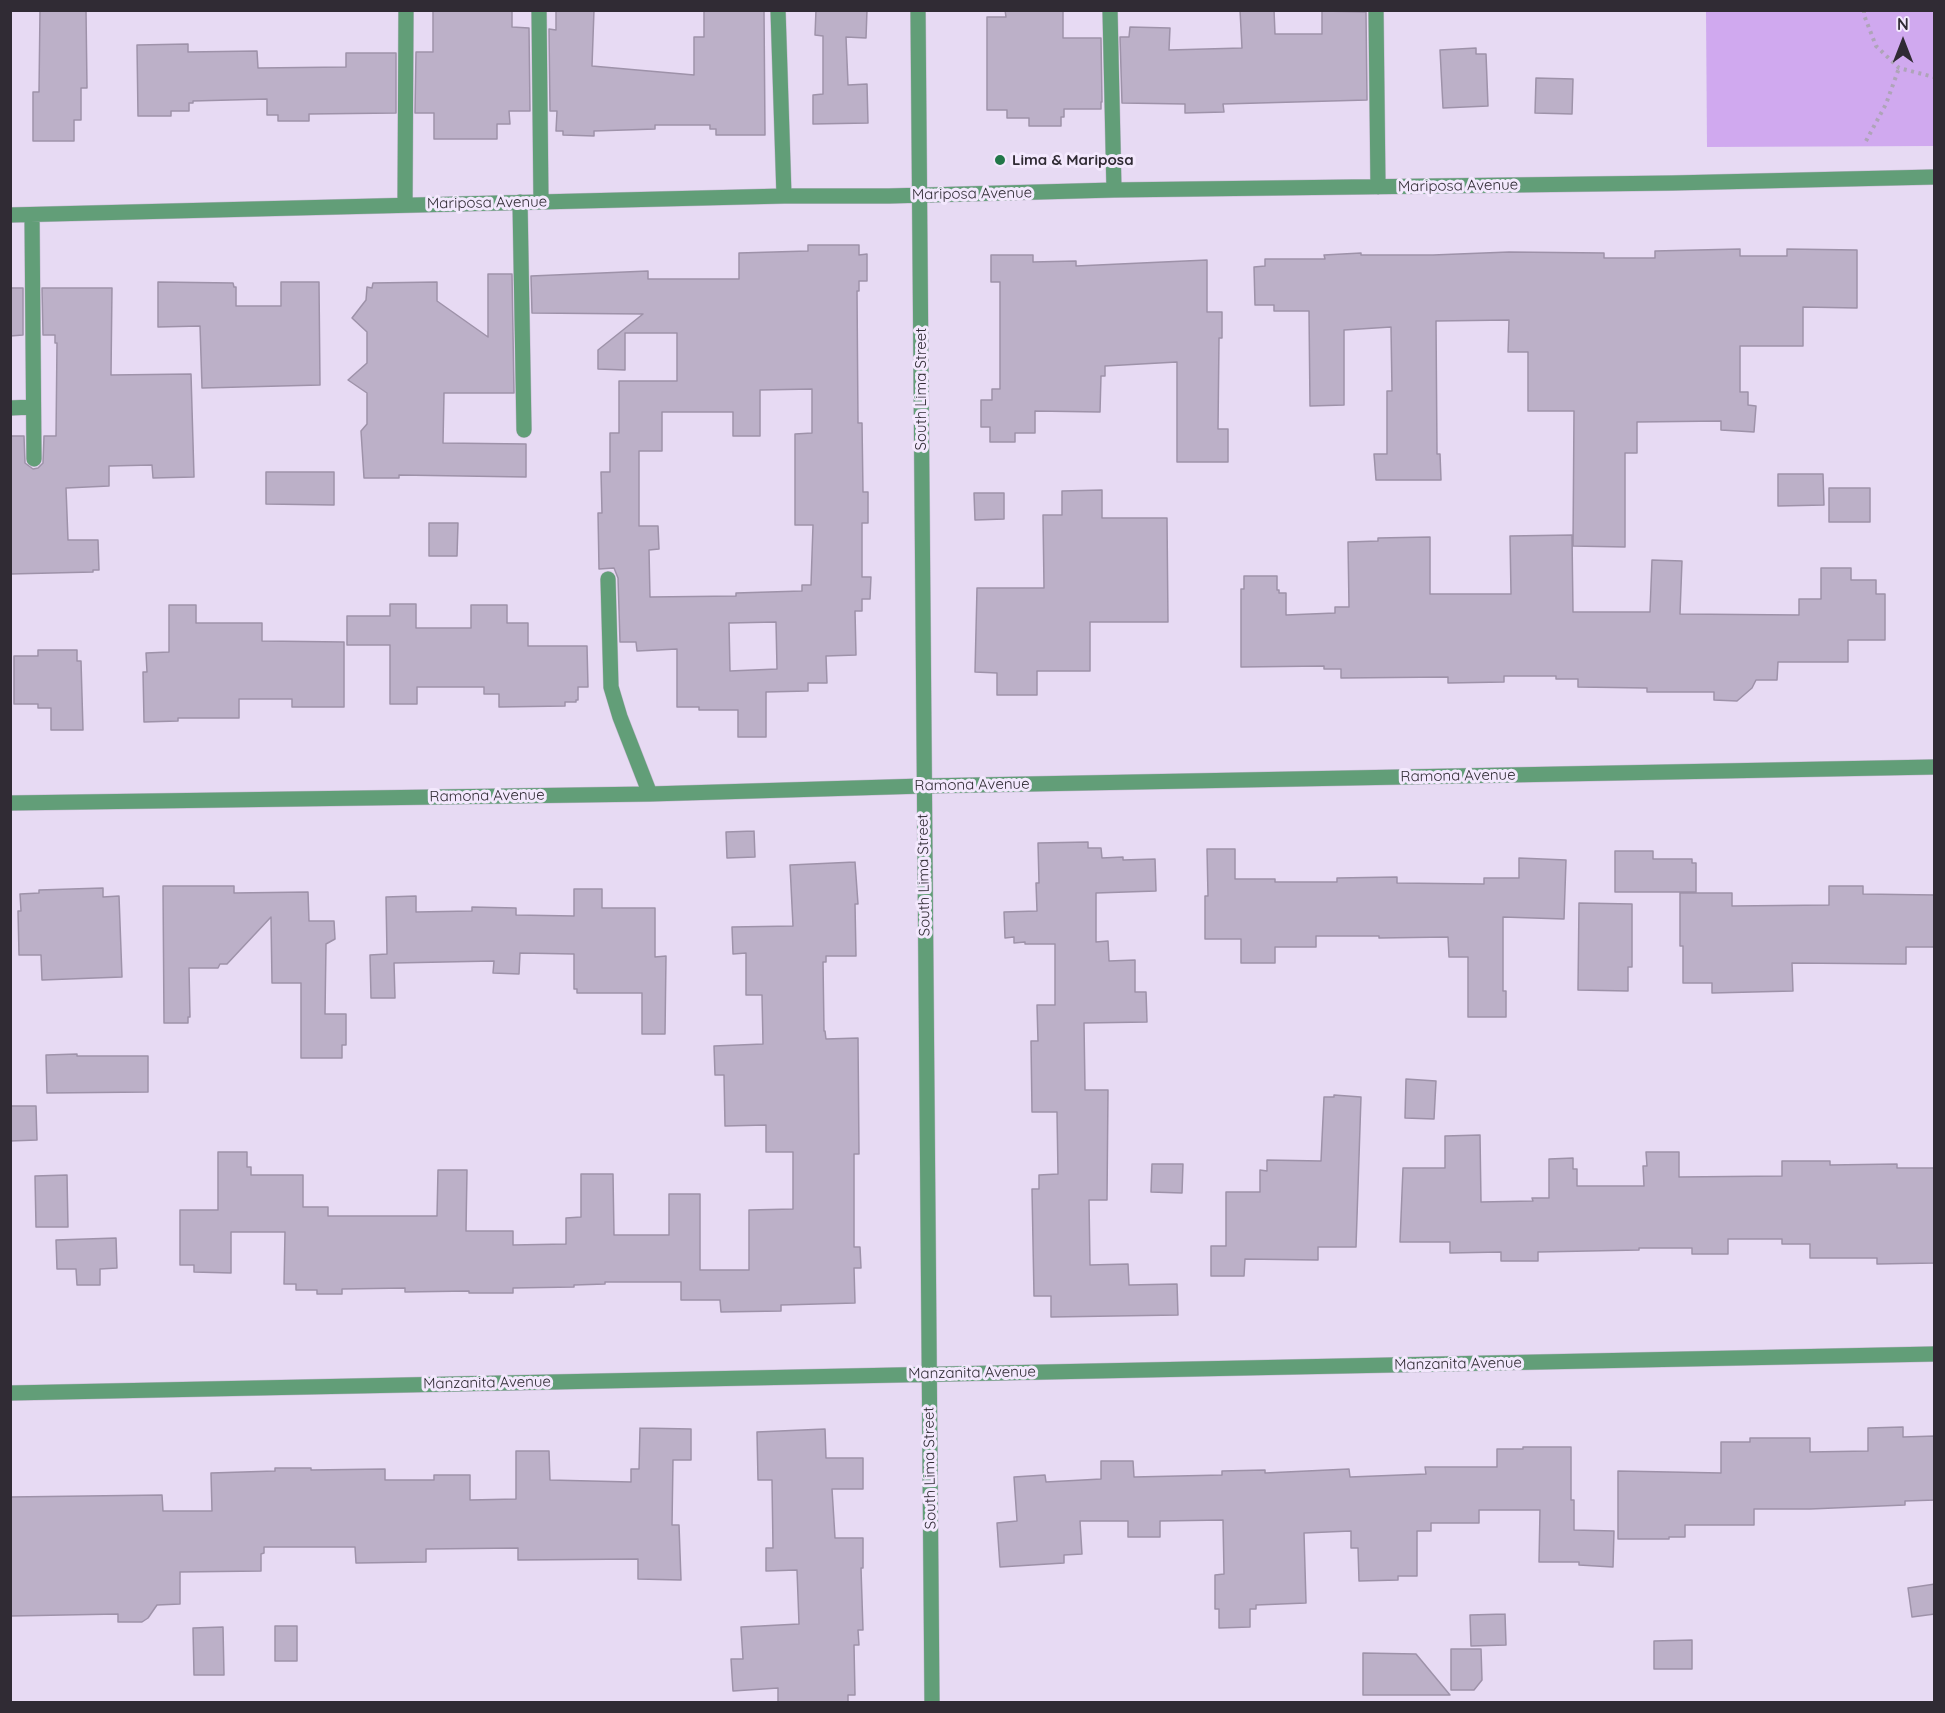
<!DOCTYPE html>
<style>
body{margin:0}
#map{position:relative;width:1945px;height:1713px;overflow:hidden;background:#e7daf3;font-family:Quicksand,sans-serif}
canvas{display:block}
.frame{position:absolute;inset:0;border:12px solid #302b34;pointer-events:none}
.north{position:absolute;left:1873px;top:12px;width:60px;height:60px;-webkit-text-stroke:4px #f3e8fd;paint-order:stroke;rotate:0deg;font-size:16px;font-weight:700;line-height:24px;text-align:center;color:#302b34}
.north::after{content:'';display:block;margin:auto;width:21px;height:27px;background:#302b34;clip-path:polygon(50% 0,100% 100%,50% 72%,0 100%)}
</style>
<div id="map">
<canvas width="1945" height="1713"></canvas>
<div class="frame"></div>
<div class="north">N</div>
</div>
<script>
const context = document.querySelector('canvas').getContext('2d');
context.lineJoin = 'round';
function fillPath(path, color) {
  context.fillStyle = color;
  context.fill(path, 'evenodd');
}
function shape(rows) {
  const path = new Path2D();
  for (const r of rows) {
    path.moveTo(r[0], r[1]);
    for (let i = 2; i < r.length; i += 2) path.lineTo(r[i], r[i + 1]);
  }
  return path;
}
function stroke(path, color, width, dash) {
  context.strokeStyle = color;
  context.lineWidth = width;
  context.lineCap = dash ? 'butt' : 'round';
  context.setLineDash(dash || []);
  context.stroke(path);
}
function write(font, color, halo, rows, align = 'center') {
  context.font = font + ' Quicksand,sans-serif';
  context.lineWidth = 6;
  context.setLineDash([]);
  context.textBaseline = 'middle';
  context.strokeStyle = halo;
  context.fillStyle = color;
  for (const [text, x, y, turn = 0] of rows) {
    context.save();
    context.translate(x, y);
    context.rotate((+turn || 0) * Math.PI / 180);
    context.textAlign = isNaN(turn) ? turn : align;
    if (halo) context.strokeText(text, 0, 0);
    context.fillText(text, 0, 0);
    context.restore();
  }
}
fillPath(shape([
 [1706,11,1934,11,1934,146,1707,147]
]), '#d0a9ef');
const building = shape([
 [40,10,86,10,87,88,81,88,81,120,74,120,74,141,33,141,33,92,39,92,40,10],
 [433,10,512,10,512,27,529,28,530,111,509,111,510,124,497,124,497,139,434,139,434,113,415,113,416,52,433,52,433,10],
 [556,10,594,10,592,66,694,75,694,37,704,37,704,10,764,10,765,135,716,135,716,129,710,129,710,125,655,125,655,129,594,131,594,136,563,135,563,131,556,131,557,111,550,111,549,29,556,30,556,10],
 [816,10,867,10,866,38,846,37,848,85,867,84,868,123,813,124,813,95,823,94,823,36,815,35,816,10],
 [1005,10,1063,10,1063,38,1101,38,1102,102,1101,102,1101,109,1064,109,1064,117,1061,117,1061,126,1029,126,1029,118,1007,118,1007,110,987,110,987,17,1006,17,1005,10],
 [1240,10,1274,10,1275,34,1322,34,1322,11,1366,12,1367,100,1223,104,1224,112,1185,113,1185,104,1122,103,1120,37,1129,37,1130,27,1170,28,1169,50,1242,48,1240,10],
 [188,44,188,52,257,51,258,68,346,67,346,53,396,53,396,113,309,114,309,121,278,121,278,115,267,115,267,99,193,101,193,103,189,103,189,111,171,111,171,116,138,116,137,45,188,44],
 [1476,48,1476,54,1486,54,1488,106,1443,108,1440,50,1476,48],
 [1536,78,1573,79,1572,114,1535,113,1536,78],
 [808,245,859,245,859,255,867,254,867,281,859,281,859,291,857,291,858,423,862,423,863,492,868,492,868,523,862,523,862,577,871,577,870,599,862,599,862,611,855,611,856,655,826,656,827,683,808,683,808,691,766,692,766,737,738,737,738,710,699,710,699,707,677,707,677,649,637,651,636,642,620,642,618,578,614,568,599,569,598,513,602,513,601,472,610,472,610,433,619,433,619,381,677,381,677,333,625,333,625,370,598,369,598,350,643,314,532,313,531,276,648,271,648,279,739,279,739,253,808,251,808,245],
 [812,389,812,433,795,434,795,525,813,525,811,585,802,585,802,591,736,593,736,596,650,597,649,550,659,549,658,526,639,526,639,451,662,451,662,412,733,412,733,436,760,436,760,390,812,389],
 [776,622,777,669,730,671,729,623,776,622],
 [1740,249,1740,256,1787,256,1787,249,1857,250,1857,308,1803,307,1803,346,1740,346,1740,392,1748,392,1748,405,1756,406,1754,432,1721,430,1721,421,1637,422,1637,453,1625,453,1625,547,1573,546,1574,411,1528,411,1528,352,1508,352,1509,320,1436,321,1437,454,1440,454,1441,480,1376,480,1374,454,1387,454,1387,391,1392,391,1391,327,1344,330,1344,405,1310,406,1309,311,1274,311,1274,305,1255,305,1254,267,1265,266,1265,259,1325,259,1324,255,1361,253,1361,255,1433,255,1509,252,1604,253,1604,258,1655,258,1655,251,1740,249],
 [991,255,1033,255,1033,262,1076,261,1076,266,1207,260,1207,312,1222,312,1222,338,1219,338,1218,429,1228,429,1228,462,1177,462,1177,362,1105,366,1105,376,1101,376,1100,412,1035,411,1035,433,1015,433,1015,442,990,442,990,427,981,427,981,400,992,400,992,389,1000,389,1000,282,991,282,991,255],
 [488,274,512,274,514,393,444,393,443,443,526,444,526,477,399,475,399,478,364,478,361,431,367,424,367,393,348,380,367,363,367,332,352,318,366,300,367,287,372,288,373,283,437,282,437,301,488,337,488,274],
 [158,282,233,283,234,287,236,287,236,306,281,306,281,282,319,282,320,385,202,388,200,326,158,327,158,282],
 [10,288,23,288,23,335,10,336,10,288],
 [42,288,112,288,111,375,191,374,194,477,153,478,152,465,109,466,109,486,66,488,68,540,98,540,99,570,93,570,93,572,10,574,10,436,24,436,25,463,33,469,38,468,43,463,44,436,56,436,57,343,55,343,55,335,43,335,42,288],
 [266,472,334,472,334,505,266,504,266,472],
 [1778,474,1823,474,1824,505,1778,506,1778,474],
 [1829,488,1870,488,1870,522,1829,522,1829,488],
 [1102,490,1102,518,1167,518,1168,622,1090,622,1090,671,1037,671,1037,695,997,695,997,673,975,672,977,588,1044,588,1043,515,1062,515,1062,491,1102,490],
 [974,493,1004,493,1004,519,975,520,974,493],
 [429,523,458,523,457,556,429,556,429,523],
 [1572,535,1573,612,1650,612,1652,560,1682,561,1680,614,1799,615,1799,599,1821,599,1821,568,1851,568,1851,580,1876,580,1876,594,1885,594,1885,640,1848,640,1848,662,1778,662,1777,680,1756,680,1752,688,1737,701,1714,700,1714,692,1647,692,1647,688,1578,687,1578,679,1556,679,1556,676,1504,676,1504,682,1448,683,1448,677,1341,678,1341,669,1324,669,1324,666,1241,667,1241,589,1244,589,1244,576,1277,576,1277,590,1279,590,1279,593,1286,593,1286,615,1335,613,1335,607,1349,607,1348,542,1378,541,1378,538,1430,537,1430,594,1511,594,1510,536,1572,535],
 [390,604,416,604,416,628,471,628,471,605,507,605,507,623,528,623,528,646,587,646,588,687,578,687,578,700,576,700,576,702,565,702,565,706,499,707,499,694,484,694,484,687,417,687,417,704,390,704,390,645,347,645,347,616,390,616,390,604],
 [169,605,196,605,196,623,262,623,262,641,344,642,344,707,292,707,292,699,239,699,239,718,178,718,178,721,144,722,143,672,147,672,146,653,169,652,169,605],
 [38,650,77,650,77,661,81,661,83,730,51,730,51,708,38,708,38,704,14,704,14,656,38,656,38,650],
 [754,831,755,857,727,858,726,832,754,831],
 [1088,842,1088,848,1101,848,1102,858,1123,857,1123,860,1155,859,1156,891,1096,893,1096,942,1108,941,1109,961,1135,960,1135,992,1146,992,1147,1022,1084,1023,1085,1090,1108,1090,1107,1200,1089,1200,1090,1265,1128,1264,1129,1285,1177,1284,1178,1315,1051,1317,1051,1296,1034,1296,1032,1189,1039,1189,1039,1175,1058,1174,1057,1112,1032,1112,1031,1041,1038,1041,1037,1005,1055,1005,1055,944,1025,944,1025,942,1014,943,1014,937,1005,938,1004,912,1037,911,1036,883,1039,883,1038,843,1088,842],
 [1207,849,1235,849,1235,879,1275,879,1275,882,1337,882,1337,878,1397,877,1397,883,1484,884,1484,878,1519,878,1519,858,1566,860,1564,919,1503,917,1503,991,1506,991,1506,1017,1468,1017,1468,957,1449,957,1448,937,1379,938,1379,936,1316,936,1316,947,1275,947,1275,963,1241,963,1241,939,1205,939,1205,896,1208,896,1207,849],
 [1615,851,1653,851,1653,859,1692,859,1692,863,1696,863,1696,892,1615,892,1615,851],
 [855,862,858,904,855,904,856,956,826,956,826,962,823,962,824,1031,825,1031,826,1039,858,1038,859,1154,854,1154,854,1247,860,1247,861,1268,854,1268,855,1303,781,1305,781,1311,721,1312,720,1300,681,1300,681,1282,605,1282,605,1284,574,1285,574,1287,513,1288,513,1293,469,1293,469,1291,405,1292,405,1288,342,1289,342,1294,317,1294,317,1290,296,1290,296,1284,284,1284,285,1232,231,1232,231,1273,194,1272,194,1265,180,1265,180,1210,218,1210,218,1152,247,1152,247,1167,251,1167,251,1175,303,1175,303,1207,328,1207,328,1216,437,1216,438,1170,467,1170,466,1231,513,1231,513,1245,566,1244,566,1218,581,1217,581,1174,613,1174,614,1235,669,1235,669,1194,700,1194,700,1270,749,1270,749,1210,793,1209,793,1152,766,1152,766,1125,725,1126,724,1075,715,1075,714,1046,763,1044,762,995,746,995,746,953,733,954,732,927,793,926,790,865,855,862],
 [163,886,234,886,234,893,308,892,309,921,334,921,335,939,326,944,325,1014,346,1014,346,1045,342,1045,342,1058,301,1058,301,983,272,983,271,917,227,964,220,964,218,968,189,968,190,1017,188,1017,188,1023,164,1023,163,886],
 [1829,886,1863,886,1863,894,1935,895,1935,947,1906,947,1906,964,1792,963,1793,991,1712,993,1712,983,1683,983,1683,946,1680,946,1680,893,1732,893,1732,906,1829,905,1829,886],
 [103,888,103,897,119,896,122,977,42,980,41,955,19,955,18,911,21,911,20,894,39,893,39,890,103,888],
 [574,889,602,889,602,908,655,908,655,957,666,956,665,1034,642,1034,642,993,577,993,577,989,574,989,574,954,520,953,519,974,493,973,494,961,394,963,395,998,371,998,370,955,387,954,386,897,416,896,416,912,472,911,472,907,516,908,516,915,574,916,574,889],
 [1579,903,1632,904,1632,967,1628,967,1628,991,1578,990,1579,903],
 [77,1054,77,1056,148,1056,148,1092,47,1093,46,1055,77,1054],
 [1406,1079,1436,1081,1434,1119,1405,1118,1406,1079],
 [1334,1095,1361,1097,1356,1247,1318,1247,1318,1260,1245,1259,1244,1276,1211,1276,1211,1246,1226,1246,1226,1192,1260,1192,1260,1170,1267,1171,1267,1160,1321,1161,1324,1097,1334,1097,1334,1095],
 [10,1106,36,1106,37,1140,10,1141,10,1106],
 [1480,1135,1481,1202,1533,1201,1532,1198,1549,1198,1549,1159,1573,1158,1573,1169,1577,1169,1577,1186,1644,1186,1643,1166,1647,1166,1646,1152,1679,1152,1679,1177,1782,1176,1782,1161,1830,1161,1830,1165,1897,1164,1897,1168,1935,1168,1935,1263,1877,1264,1877,1258,1810,1258,1810,1244,1782,1244,1782,1239,1728,1239,1728,1254,1692,1254,1692,1248,1639,1248,1639,1250,1538,1252,1538,1261,1501,1261,1501,1252,1450,1253,1450,1242,1400,1242,1403,1168,1445,1168,1445,1136,1480,1135],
 [1152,1164,1183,1164,1182,1193,1151,1192,1152,1164],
 [67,1175,68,1227,36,1227,35,1176,67,1175],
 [116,1238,117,1268,100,1269,100,1285,77,1285,76,1269,57,1269,56,1240,116,1238],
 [1903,1427,1903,1437,1935,1436,1935,1500,1905,1501,1905,1505,1810,1509,1754,1509,1754,1525,1685,1525,1685,1537,1669,1537,1669,1539,1618,1539,1618,1471,1721,1473,1721,1442,1750,1442,1750,1438,1810,1438,1810,1452,1868,1451,1868,1428,1903,1427],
 [640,1428,691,1429,691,1460,673,1460,672,1525,679,1525,681,1580,638,1579,638,1559,518,1560,518,1548,426,1549,426,1562,356,1563,355,1547,264,1547,264,1553,261,1554,261,1571,180,1572,180,1604,157,1605,148,1618,142,1622,118,1622,118,1614,10,1616,10,1497,162,1495,163,1511,212,1511,211,1473,275,1471,275,1468,311,1468,311,1470,385,1469,385,1480,434,1480,434,1475,470,1475,470,1500,516,1499,516,1451,549,1451,550,1480,631,1482,631,1469,639,1469,640,1428],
 [825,1429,826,1458,863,1458,863,1489,832,1489,835,1538,863,1538,863,1568,861,1568,863,1630,858,1630,859,1645,854,1645,855,1695,848,1695,848,1702,778,1702,778,1688,733,1691,731,1659,743,1659,741,1627,799,1624,797,1570,766,1571,766,1548,773,1548,772,1480,758,1480,757,1432,825,1429],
 [1523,1447,1571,1447,1571,1500,1574,1500,1574,1530,1614,1531,1613,1567,1579,1565,1579,1562,1539,1562,1540,1510,1479,1510,1479,1523,1431,1523,1431,1531,1417,1531,1417,1576,1398,1576,1398,1580,1359,1581,1358,1548,1351,1548,1351,1531,1304,1533,1306,1603,1256,1605,1256,1609,1250,1609,1250,1627,1219,1628,1219,1609,1215,1609,1215,1575,1224,1574,1223,1520,1160,1521,1160,1537,1128,1537,1128,1521,1080,1521,1082,1554,1064,1555,1064,1563,1000,1567,997,1523,1017,1521,1014,1477,1045,1475,1046,1482,1101,1479,1101,1461,1133,1461,1134,1477,1222,1475,1222,1471,1265,1470,1265,1473,1349,1469,1350,1477,1426,1474,1425,1467,1497,1467,1497,1449,1523,1449,1523,1447],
 [1935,1584,1935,1614,1912,1617,1908,1588,1935,1584],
 [1505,1614,1506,1645,1471,1646,1470,1615,1505,1614],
 [275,1626,297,1626,297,1661,275,1661,275,1626],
 [223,1627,224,1675,194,1675,193,1628,223,1627],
 [1692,1640,1692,1669,1654,1669,1654,1641,1692,1640],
 [1451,1649,1481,1649,1482,1680,1474,1690,1451,1690,1451,1649],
 [1363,1653,1416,1654,1450,1695,1363,1695,1363,1653]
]);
fillPath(building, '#bcb0c8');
stroke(building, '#9e92a9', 1.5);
const minor = shape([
 [539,10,541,202],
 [778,10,784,196],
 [918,10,932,1702],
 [1110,10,1114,190],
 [1376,10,1378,187],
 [520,202,524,430],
 [405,205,406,10],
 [10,215,784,196,889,196,1114,190,1672,183,1934,177],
 [32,215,34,459],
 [10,408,32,407],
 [608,579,611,687,620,717,650,794],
 [10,803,650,794,923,786,1934,767],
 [10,1393,1934,1354]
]);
stroke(minor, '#c2b7cd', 16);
stroke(shape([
 [1864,10,1864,15,1876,46,1899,68,1934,77],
 [1866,141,1886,104,1899,68]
]), '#aea4b8', 4, [3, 4.5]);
stroke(minor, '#629e78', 15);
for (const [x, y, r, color] of [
 [1000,160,6,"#227648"]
]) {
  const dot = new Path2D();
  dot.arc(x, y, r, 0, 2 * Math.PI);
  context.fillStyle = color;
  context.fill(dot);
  stroke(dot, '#f3e8fd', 2);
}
write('bold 15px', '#302b34', '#f3e8fd', [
 ["Lima & Mariposa",1012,160]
], 'left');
write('15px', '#302b34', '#f3e8fd', [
 ["Mariposa Avenue",1458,186,-1],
 ["Mariposa Avenue",972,194,-1],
 ["Mariposa Avenue",487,203,-1],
 ["South Lima Street",921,389,-90],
 ["Ramona Avenue",1458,776,-1],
 ["Ramona Avenue",972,785,-1],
 ["Ramona Avenue",487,796,-1],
 ["South Lima Street",924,875,-91],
 ["Manzanita Avenue",1458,1364,-1],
 ["Manzanita Avenue",972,1373,-1],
 ["Manzanita Avenue",487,1383,-1],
 ["South Lima Street",930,1468,-91]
]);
</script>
